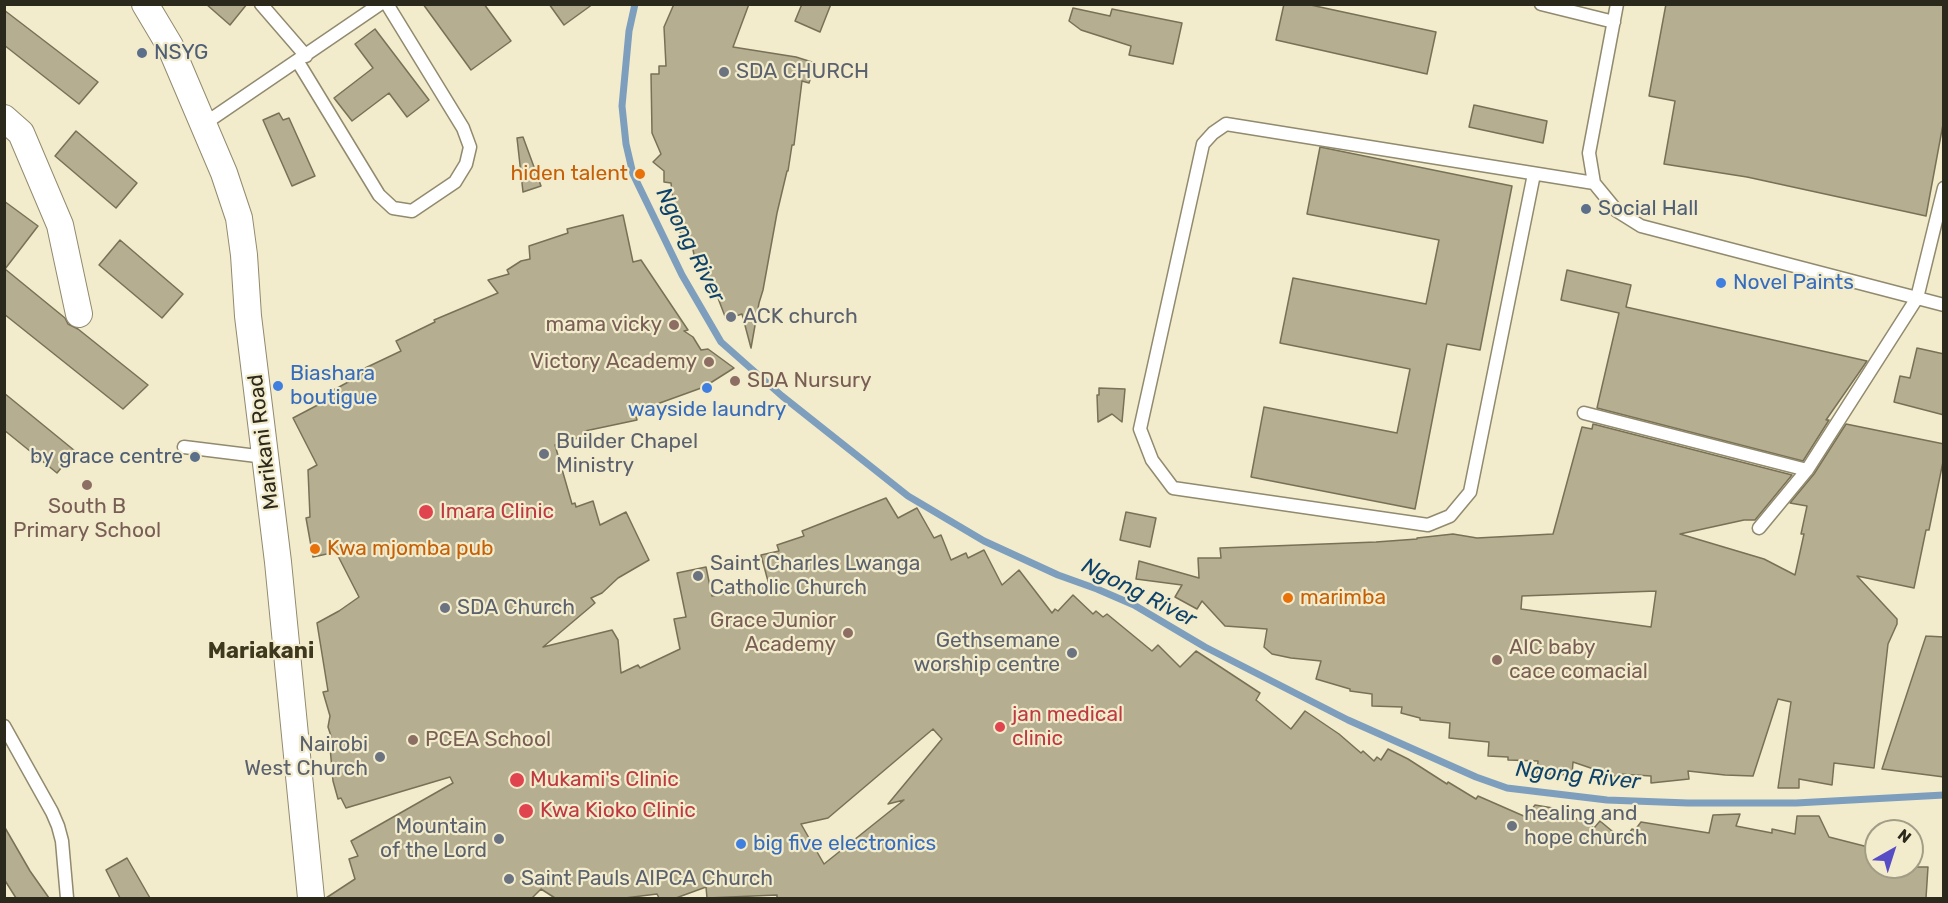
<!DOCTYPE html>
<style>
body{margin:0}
#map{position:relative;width:1948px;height:903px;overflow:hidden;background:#f2ebcc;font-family:Rubik,sans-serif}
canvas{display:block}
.frame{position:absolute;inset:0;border:6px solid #2b281c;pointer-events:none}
.north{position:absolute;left:1864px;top:819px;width:60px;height:60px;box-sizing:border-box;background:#f2ebcc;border:2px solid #a29d86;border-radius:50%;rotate:39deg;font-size:16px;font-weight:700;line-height:24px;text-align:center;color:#2b281c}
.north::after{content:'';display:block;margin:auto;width:21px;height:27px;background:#574ec6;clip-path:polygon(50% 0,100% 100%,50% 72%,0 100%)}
</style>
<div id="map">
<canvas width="1948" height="903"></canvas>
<div class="frame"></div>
<div class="north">N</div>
</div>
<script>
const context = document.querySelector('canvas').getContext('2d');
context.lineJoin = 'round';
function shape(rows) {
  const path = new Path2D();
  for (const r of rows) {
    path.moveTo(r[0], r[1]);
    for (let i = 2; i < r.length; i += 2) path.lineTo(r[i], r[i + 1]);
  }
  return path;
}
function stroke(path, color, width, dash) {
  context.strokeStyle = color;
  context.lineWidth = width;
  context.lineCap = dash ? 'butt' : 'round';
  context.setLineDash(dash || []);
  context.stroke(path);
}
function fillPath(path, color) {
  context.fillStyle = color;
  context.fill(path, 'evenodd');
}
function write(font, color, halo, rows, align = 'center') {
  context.font = font + ' Rubik,sans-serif';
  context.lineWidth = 4.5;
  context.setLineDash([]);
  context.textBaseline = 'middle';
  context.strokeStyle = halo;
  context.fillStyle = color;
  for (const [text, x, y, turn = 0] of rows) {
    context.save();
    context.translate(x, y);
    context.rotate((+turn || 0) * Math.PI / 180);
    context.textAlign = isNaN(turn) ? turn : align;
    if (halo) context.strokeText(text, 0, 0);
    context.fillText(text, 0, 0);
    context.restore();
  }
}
stroke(shape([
 [635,4,629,31,622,106,626,144,633,174,682,275,721,342,782,396,908,496,984,541,1058,575,1097,589,1134,605,1205,647,1348,720,1476,777,1507,788,1607,800,1688,803,1796,803,1944,795]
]), '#7d9ebc', 7);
const building = shape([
 [206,4,247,4,230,25,206,4],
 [423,4,484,4,511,41,471,70,423,4],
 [549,4,593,4,564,25,549,4],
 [674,4,749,4,733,47,796,57,815,63,809,83,802,81,794,145,792,145,788,171,787,171,777,213,763,290,759,303,751,348,742,314,726,319,713,285,708,286,698,260,695,260,690,234,681,235,674,209,671,183,664,182,664,171,653,162,661,154,652,133,651,74,659,74,659,66,666,66,664,27,674,4],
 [802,4,831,4,820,32,795,21,802,4],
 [1284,4,1306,4,1436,32,1427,74,1276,40,1284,4],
 [1666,4,1944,4,1944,119,1926,216,1747,177,1664,164,1675,101,1649,96,1666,4],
 [1073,8,1110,16,1112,9,1182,23,1173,64,1129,55,1131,46,1081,30,1069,21,1073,8],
 [4,10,98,82,79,104,4,45,4,10],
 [375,29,429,100,407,117,389,93,352,121,334,98,373,68,355,44,375,29],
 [1474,105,1547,121,1543,143,1469,127,1474,105],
 [279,113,283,120,289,118,315,176,292,186,263,120,279,113],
 [76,131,137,183,116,208,55,156,76,131],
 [523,137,541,186,523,192,517,138,523,137],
 [1320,147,1512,186,1480,350,1447,344,1415,509,1251,477,1264,407,1397,433,1410,369,1280,343,1293,278,1426,304,1439,240,1307,214,1320,147],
 [4,201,38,226,5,269,65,318,68,324,78,329,148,385,123,409,4,314,4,201],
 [623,215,633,262,641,260,688,330,684,331,693,337,701,350,708,349,734,368,704,387,635,412,637,420,585,431,585,436,555,445,572,504,575,503,576,507,593,501,600,525,626,512,649,560,618,578,602,593,591,598,595,603,543,647,612,630,618,640,621,673,638,665,640,668,680,649,674,619,686,617,677,573,706,567,712,596,769,585,761,555,779,551,777,545,804,536,802,531,886,498,898,518,917,508,934,538,941,535,951,560,966,553,968,558,984,550,1002,585,1019,570,1052,613,1055,609,1058,611,1073,595,1093,614,1096,611,1103,617,1107,614,1152,651,1158,645,1180,667,1196,651,1260,693,1256,700,1291,729,1305,711,1339,734,1361,753,1363,751,1374,761,1377,757,1381,760,1388,749,1408,759,1447,784,1448,782,1476,799,1478,796,1526,817,1535,805,1553,808,1579,820,1581,818,1594,828,1600,821,1624,841,1632,829,1635,830,1641,822,1709,833,1713,815,1740,814,1736,826,1772,833,1772,829,1795,834,1797,816,1819,816,1829,837,1876,849,1876,867,1928,867,1926,898,777,898,777,895,707,898,706,887,676,898,659,898,657,894,625,898,555,898,541,889,532,898,326,898,355,879,349,859,358,856,351,841,453,783,450,777,346,808,341,798,338,799,333,781,330,747,334,745,328,727,330,716,323,692,328,691,317,623,339,611,359,597,336,552,313,557,306,518,310,517,308,470,317,465,293,418,331,398,328,393,363,374,361,370,401,351,396,341,435,322,434,320,498,293,488,280,509,274,507,270,521,261,530,259,529,246,568,233,567,229,623,215],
 [933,729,942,739,888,804,904,800,824,864,801,824,828,818,933,729],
 [120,240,183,294,162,318,99,265,120,240],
 [1567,270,1631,285,1626,307,1867,361,1826,420,1829,420,1803,461,1597,408,1619,313,1561,300,1567,270],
 [1917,348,1944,354,1944,415,1894,402,1900,376,1910,378,1917,348],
 [1099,388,1125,389,1122,422,1112,414,1098,422,1097,395,1099,395,1099,388],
 [4,393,75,451,57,473,4,430,4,393],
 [1593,424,1792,475,1755,520,1744,520,1680,534,1764,559,1795,575,1804,534,1801,534,1807,506,1790,503,1814,474,1846,424,1944,444,1944,457,1929,530,1926,530,1914,588,1857,576,1897,619,1897,624,1888,644,1874,768,1834,763,1832,785,1799,779,1799,788,1778,788,1791,702,1778,699,1753,776,1725,775,1688,771,1689,779,1651,783,1651,776,1620,774,1620,778,1573,762,1572,775,1537,774,1538,761,1508,760,1508,757,1488,756,1489,742,1449,738,1450,723,1420,720,1420,718,1401,713,1402,707,1372,706,1372,694,1350,691,1350,689,1316,679,1321,661,1291,658,1272,654,1264,647,1267,629,1225,626,1202,601,1197,609,1175,597,1182,585,1136,579,1139,561,1199,578,1198,558,1221,558,1220,548,1376,542,1417,539,1417,538,1453,534,1477,538,1553,534,1582,427,1592,429,1593,424],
 [1656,591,1651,627,1521,609,1522,596,1656,591],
 [1126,512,1156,518,1150,547,1120,540,1126,512],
 [1926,636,1944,637,1944,777,1882,769,1926,636],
 [4,826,30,871,49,898,16,898,4,879,4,826],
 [127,858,150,898,120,898,106,870,127,858]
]);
fillPath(building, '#b5ae91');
stroke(building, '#787156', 1.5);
const service = shape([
 [261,4,306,56],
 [1541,4,1614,22],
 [1617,4,1589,153,1594,183,1617,211,1641,226,1944,305],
 [298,62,379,195,393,208,412,211,455,182,466,164,470,147,463,128,387,4],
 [204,124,380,4],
 [1534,174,1470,492,1450,516,1428,525,1173,488,1152,460,1140,429,1203,144,1213,133,1226,124,1594,183],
 [1584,413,1807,470],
 [184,447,265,457],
 [1759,528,1807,470,1917,298,1944,188],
 [4,726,52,812,58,826,62,841,67,898]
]);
const minor = shape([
 [145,4,170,46,224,173,239,218,244,255,248,316,278,562,311,898],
 [4,118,21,133,60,225,79,314]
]);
stroke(service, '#918a6e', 15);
stroke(minor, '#918a6e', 28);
stroke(service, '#fff', 12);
stroke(minor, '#fff', 26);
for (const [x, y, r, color] of [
 [142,53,6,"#5c6f8a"],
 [724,72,6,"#6b7280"],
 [640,174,6,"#e8710a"],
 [1586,209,6,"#5c6f8a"],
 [1721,283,6,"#3f7fe0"],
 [731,317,6,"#6b7280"],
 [674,325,6,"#8d6e63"],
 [709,362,6,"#8d6e63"],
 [735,381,6,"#8d6e63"],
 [278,386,6,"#3f7fe0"],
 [707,388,6,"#3f7fe0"],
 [544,454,6,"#6b7280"],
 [195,457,6,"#5c6f8a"],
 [87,485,6,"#8d6e63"],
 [426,512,8,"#e0444e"],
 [315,549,6,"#e8710a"],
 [698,576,6,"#6b7280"],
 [1288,598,6,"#e8710a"],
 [445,608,6,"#6b7280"],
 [848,633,6,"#8d6e63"],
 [1072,653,6,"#6b7280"],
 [1497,660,6,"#8d6e63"],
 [1000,727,6,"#e0444e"],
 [413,740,6,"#8d6e63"],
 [380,757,6,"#6b7280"],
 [517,780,8,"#e0444e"],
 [526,811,8,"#e0444e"],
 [1512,826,6,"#6b7280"],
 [499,839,6,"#6b7280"],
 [741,844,6,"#3f7fe0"],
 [509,879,6,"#6b7280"]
]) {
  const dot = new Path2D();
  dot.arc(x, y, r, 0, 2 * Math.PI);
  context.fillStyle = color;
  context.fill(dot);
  stroke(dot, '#f2ebcc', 2);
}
write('21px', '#4e5e75', '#f2ebcc', [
 ["NSYG",154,53],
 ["Social Hall",1598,209],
 ["by grace centre",183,457,"right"]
], 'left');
write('21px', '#5b616d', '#f2ebcc', [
 ["SDA CHURCH",736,72],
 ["ACK church",743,317],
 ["Builder Chapel",556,442],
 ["Ministry",556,466],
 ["Saint Charles Lwanga",710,564],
 ["Catholic Church",710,588],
 ["SDA Church",457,608],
 ["Gethsemane",1060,641,"right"],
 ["worship centre",1060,665,"right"],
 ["Nairobi",368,745,"right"],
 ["West Church",368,769,"right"],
 ["healing and",1524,814],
 ["hope church",1524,838],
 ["Mountain",487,827,"right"],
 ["of the Lord",487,851,"right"],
 ["Saint Pauls AIPCA Church",521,879]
], 'left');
write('21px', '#c56008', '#f2ebcc', [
 ["hiden talent",628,174,"right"],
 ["Kwa mjomba pub",327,549],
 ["marimba",1300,598]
], 'left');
write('21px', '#366cbe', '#f2ebcc', [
 ["Novel Paints",1733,283],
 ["Biashara",290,374],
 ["boutigue",290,398],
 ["wayside laundry",707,410,"center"],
 ["big five electronics",753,844]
], 'left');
write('21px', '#785e54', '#f2ebcc', [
 ["mama vicky",662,325],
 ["Victory Academy",697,362],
 ["SDA Nursury",747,381,"left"],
 ["South B",87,507,"center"],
 ["Primary School",87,531,"center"],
 ["Grace Junior",836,621],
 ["Academy",836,645],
 ["AIC baby",1509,648,"left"],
 ["cace comacial",1509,672,"left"],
 ["PCEA School",425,740,"left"]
], 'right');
write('21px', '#2b281c', '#f2ebcc', [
 ["Marikani Road",264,442,-97]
]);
write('21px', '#be3a42', '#f2ebcc', [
 ["Imara Clinic",440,512],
 ["jan medical",1012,715],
 ["clinic",1012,739],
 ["Mukami's Clinic",530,780],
 ["Kwa Kioko Clinic",540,811]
], 'left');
write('italic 22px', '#0d426b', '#f2ebcc', [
 ["Ngong River",690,245,63],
 ["Ngong River",1139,593,27],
 ["Ngong River",1578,776,6]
]);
write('bold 22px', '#3e381e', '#f2ebcc', [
 ["Mariakani",261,652]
]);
</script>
